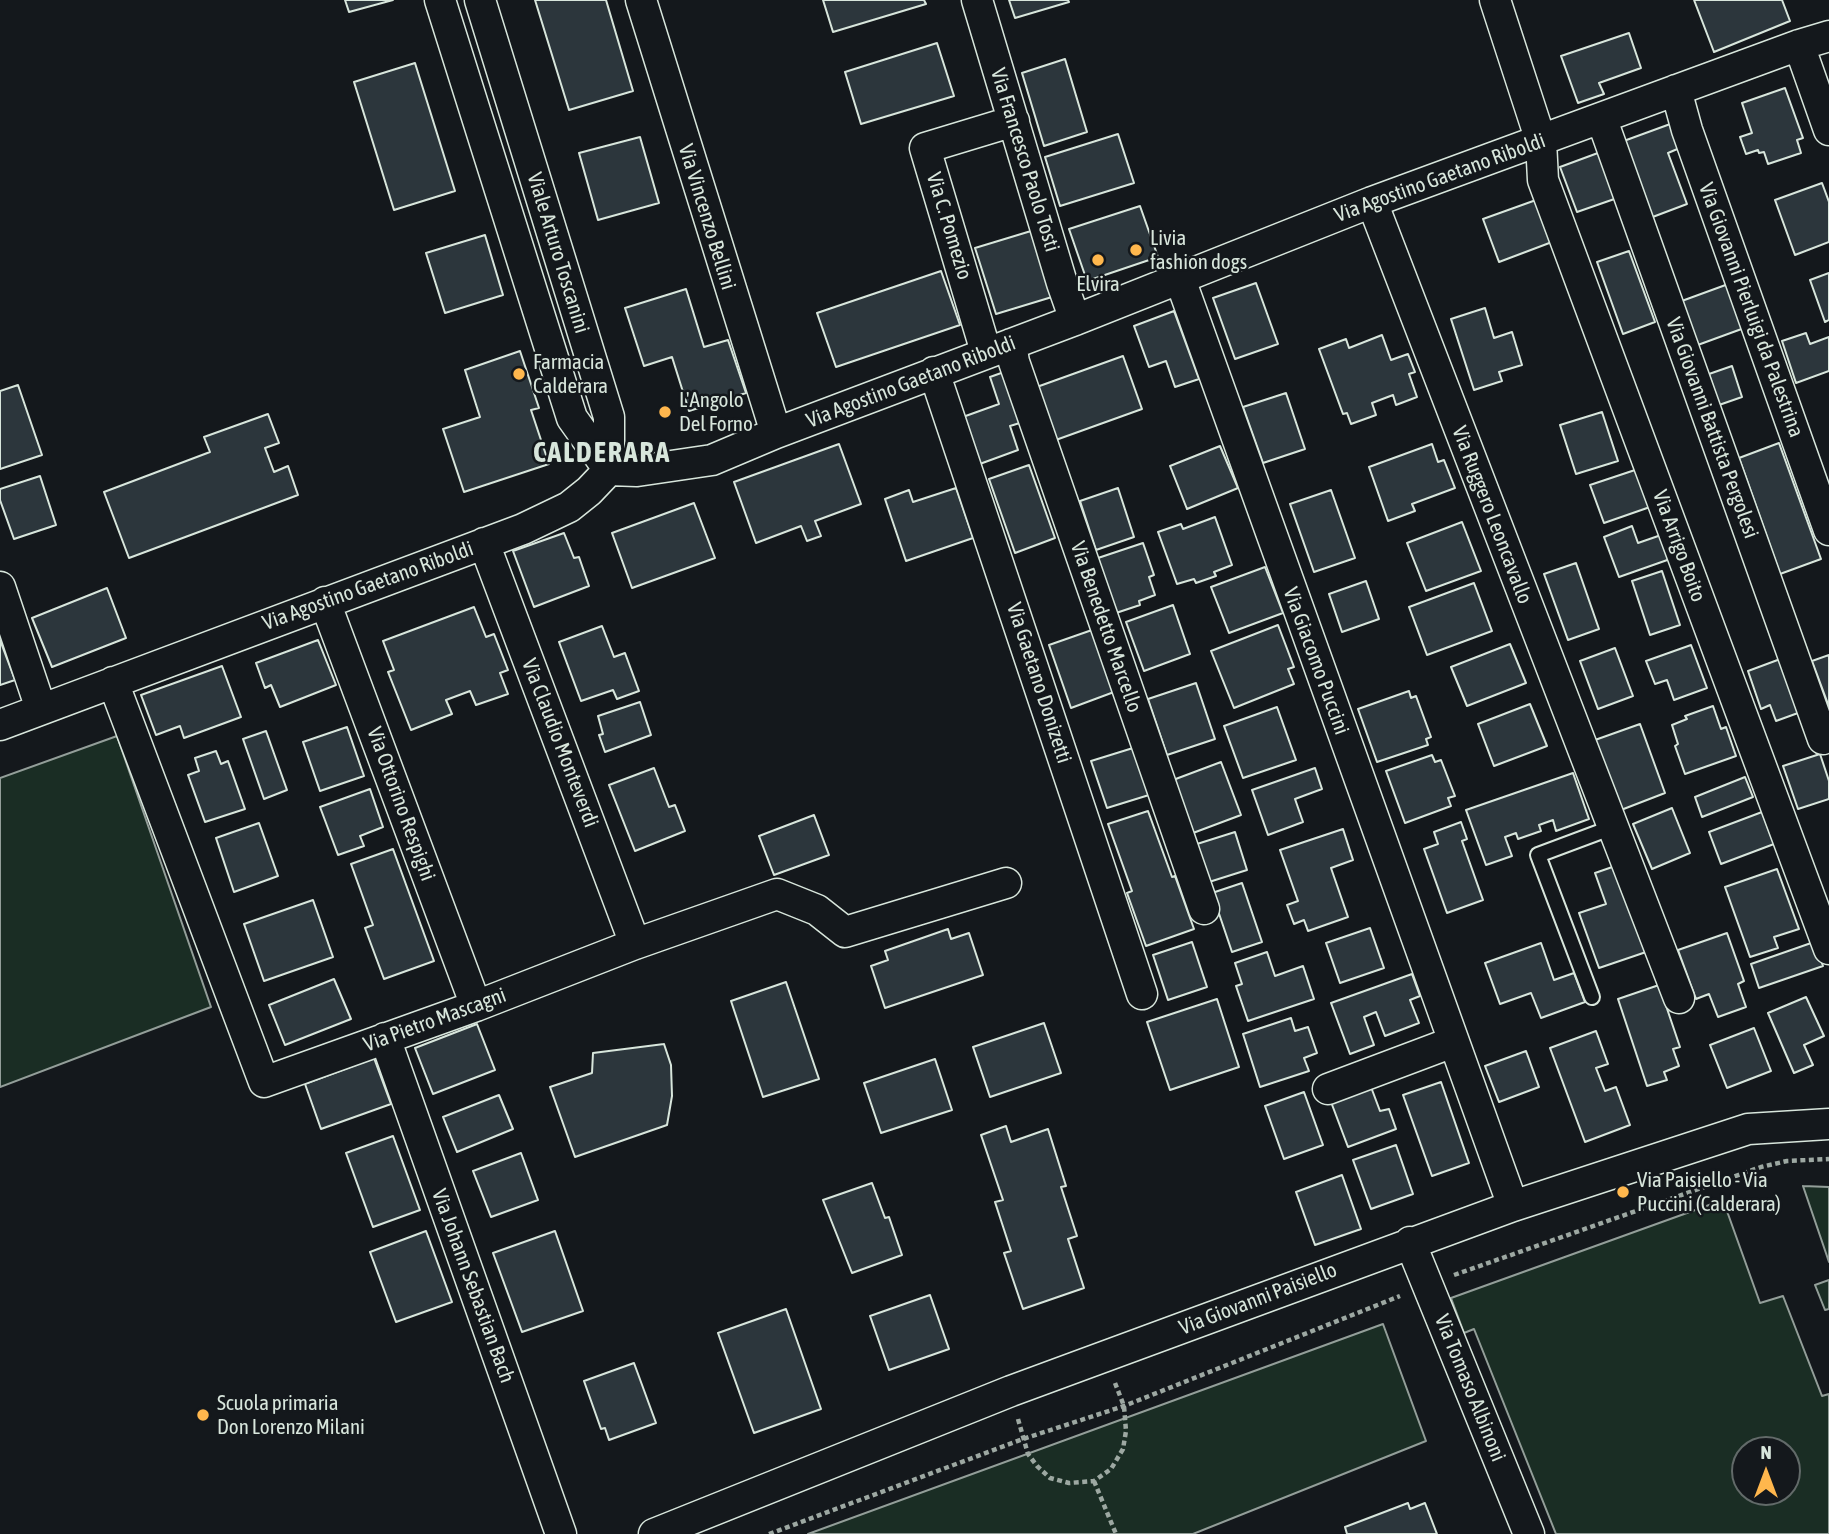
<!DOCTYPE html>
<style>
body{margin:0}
#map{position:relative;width:1829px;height:1534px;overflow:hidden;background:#14181c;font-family:"Asap Condensed",sans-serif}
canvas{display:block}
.north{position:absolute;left:1731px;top:1436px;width:70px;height:70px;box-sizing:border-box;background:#14181c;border:2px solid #626a69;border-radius:50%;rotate:0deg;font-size:19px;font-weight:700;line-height:28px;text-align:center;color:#d8e6dc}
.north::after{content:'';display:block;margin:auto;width:24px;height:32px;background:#ffb74d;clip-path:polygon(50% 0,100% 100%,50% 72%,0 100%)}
</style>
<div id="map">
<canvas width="1829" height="1534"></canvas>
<div class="north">N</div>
</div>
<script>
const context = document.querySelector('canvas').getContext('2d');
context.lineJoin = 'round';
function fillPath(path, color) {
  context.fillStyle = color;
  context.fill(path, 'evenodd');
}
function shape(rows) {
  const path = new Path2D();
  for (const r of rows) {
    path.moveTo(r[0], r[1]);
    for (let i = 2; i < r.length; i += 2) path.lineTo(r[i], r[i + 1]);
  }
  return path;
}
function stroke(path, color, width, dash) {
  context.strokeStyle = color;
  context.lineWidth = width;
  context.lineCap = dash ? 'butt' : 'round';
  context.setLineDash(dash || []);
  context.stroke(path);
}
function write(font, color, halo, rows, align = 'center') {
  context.font = font + ' "Asap Condensed",sans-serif';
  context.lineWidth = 5;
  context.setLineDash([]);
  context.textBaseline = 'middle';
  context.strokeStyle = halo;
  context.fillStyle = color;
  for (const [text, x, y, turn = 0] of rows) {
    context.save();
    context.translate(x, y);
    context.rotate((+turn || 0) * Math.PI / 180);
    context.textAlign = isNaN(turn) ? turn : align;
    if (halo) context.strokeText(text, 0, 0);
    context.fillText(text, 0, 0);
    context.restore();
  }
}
const green = shape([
 [117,736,211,1007,0,1087,0,778,117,736],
 [1803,1186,1829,1187,1829,1262,1803,1186],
 [1723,1200,1760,1303,1783,1296,1822,1396,1829,1394,1829,1534,1556,1534,1474,1329,1464,1333,1451,1298,1723,1200],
 [1745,1450,1787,1450,1787,1492,1745,1492,1745,1450],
 [1829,1280,1829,1309,1825,1310,1815,1285,1829,1280],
 [1383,1324,1426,1441,1193,1534,808,1534,1383,1324]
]);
fillPath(green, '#1a2d24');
stroke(green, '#939e99', 2);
const building = shape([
 [345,0,393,0,349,12,345,0],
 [535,0,606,0,633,91,569,110,535,0],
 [823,0,924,0,926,4,833,32,823,0],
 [1009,0,1068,0,1069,2,1015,18,1009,0],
 [1694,0,1782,0,1790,21,1714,52,1694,0],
 [1629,33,1641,68,1599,83,1604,94,1578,103,1561,56,1629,33],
 [937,43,954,96,861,124,845,72,937,43],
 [1065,59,1087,132,1044,146,1022,73,1065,59],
 [415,63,455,191,394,210,354,82,415,63],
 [1785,88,1803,138,1797,140,1801,153,1768,164,1764,152,1759,153,1758,150,1746,154,1740,137,1752,133,1742,103,1785,88],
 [1673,123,1682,147,1668,153,1687,204,1650,218,1621,142,1673,123],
 [1118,134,1134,183,1060,206,1045,157,1118,134],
 [640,137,659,203,598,220,579,153,640,137],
 [1606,150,1623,196,1577,212,1560,167,1606,150],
 [1822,183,1829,202,1829,242,1795,255,1775,200,1822,183],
 [1536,200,1552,242,1499,262,1483,219,1536,200],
 [1140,206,1158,257,1087,281,1069,229,1140,206],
 [1031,231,1052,297,996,314,975,248,1031,231],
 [485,235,503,295,445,313,426,253,485,235],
 [1629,251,1655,322,1623,334,1597,262,1629,251],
 [941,271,960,325,836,367,817,313,941,271],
 [1829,273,1829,320,1825,322,1810,280,1829,273],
 [1256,283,1278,344,1235,359,1213,298,1256,283],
 [1731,283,1747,327,1695,346,1679,302,1731,283],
 [686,289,704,347,728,340,746,393,689,411,672,357,644,366,625,308,686,289],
 [1485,308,1494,338,1512,332,1522,365,1499,372,1502,381,1474,390,1451,319,1485,308],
 [1174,311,1199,379,1175,387,1166,361,1149,367,1134,326,1174,311],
 [1806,333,1810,344,1829,337,1829,371,1796,383,1782,341,1806,333],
 [1382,335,1391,360,1408,354,1415,372,1409,374,1417,397,1396,405,1393,395,1372,403,1376,415,1351,424,1347,413,1343,414,1319,349,1346,339,1349,348,1382,335],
 [520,351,539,408,531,410,549,464,464,492,443,429,480,417,465,370,520,351],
 [1123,356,1142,409,1053,441,1034,388,1123,356],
 [1732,366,1742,397,1719,405,1709,374,1732,366],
 [1004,372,1023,422,1010,426,1018,450,977,465,960,418,999,404,990,377,1004,372],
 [18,385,42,455,0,469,0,391,18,385],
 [1286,393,1305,449,1263,463,1243,407,1286,393],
 [1602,412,1618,461,1576,474,1560,425,1602,412],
 [268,414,279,443,265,448,274,472,288,466,298,495,129,558,104,492,210,452,204,437,268,414],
 [1779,443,1821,559,1780,574,1739,458,1779,443],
 [839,444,861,504,815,521,821,536,807,541,801,526,756,543,734,482,839,444],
 [1432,444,1438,462,1444,460,1455,488,1412,504,1415,511,1388,521,1369,467,1432,444],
 [1220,446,1238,488,1187,509,1170,466,1220,446],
 [1029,465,1055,538,1015,553,989,479,1029,465],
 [1644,467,1650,507,1604,523,1590,485,1644,467],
 [40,476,56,525,14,539,0,500,0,489,40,476],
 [956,488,973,538,906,561,885,499,909,490,913,502,956,488],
 [1118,488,1134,537,1096,550,1080,501,1118,488],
 [1331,490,1355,558,1314,572,1290,504,1331,490],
 [694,503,715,558,632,588,612,533,694,503],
 [1215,517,1232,565,1214,572,1216,576,1196,583,1194,579,1177,584,1158,532,1181,524,1183,529,1215,517],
 [1462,522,1481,571,1426,591,1407,543,1462,522],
 [1632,526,1638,543,1664,534,1673,558,1619,577,1604,537,1632,526],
 [564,533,574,558,579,557,589,586,534,607,513,551,564,533],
 [1143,543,1154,575,1149,577,1155,595,1139,601,1140,605,1116,613,1098,558,1143,543],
 [1576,563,1599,629,1568,640,1544,574,1576,563],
 [1265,567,1283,613,1229,633,1211,587,1265,567],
 [1662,571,1680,625,1650,635,1632,581,1662,571],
 [1366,581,1379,619,1342,632,1329,594,1366,581],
 [1474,583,1492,631,1427,655,1409,607,1474,583],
 [107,588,126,638,52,667,32,618,107,588],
 [1173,605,1190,654,1144,671,1126,622,1173,605],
 [474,607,486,637,494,634,508,670,500,673,508,694,476,705,470,691,446,700,452,714,411,730,388,672,394,670,383,641,474,607],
 [1278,625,1294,667,1288,669,1294,684,1234,708,1211,651,1278,625],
 [602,626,614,657,625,653,639,691,617,699,613,690,581,701,559,642,602,626],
 [1092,630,1114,692,1071,708,1049,645,1092,630],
 [0,640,15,680,0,685,0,640],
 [318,640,336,685,280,707,271,685,265,688,256,663,318,640],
 [1510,644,1526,683,1467,706,1451,667,1510,644],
 [1691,645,1707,688,1674,700,1667,680,1655,684,1646,661,1691,645],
 [1615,648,1633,696,1598,709,1580,661,1615,648],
 [1829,655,1829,707,1812,661,1829,655],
 [1783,658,1798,713,1776,721,1770,705,1761,709,1748,671,1783,658],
 [222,666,241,717,184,738,180,726,156,735,141,695,222,666],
 [1196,683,1215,739,1167,755,1148,699,1196,683],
 [1409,691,1411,698,1416,696,1431,737,1426,739,1428,745,1377,762,1358,709,1409,691],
 [640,702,651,735,605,752,599,735,603,734,598,716,640,702],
 [1530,704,1547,746,1494,766,1478,724,1530,704],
 [1713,706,1721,729,1726,727,1736,756,1685,774,1675,746,1678,744,1672,725,1687,719,1685,716,1713,706],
 [1277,707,1296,760,1243,778,1224,726,1277,707],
 [1640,724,1665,793,1621,810,1595,740,1640,724],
 [347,727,364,776,320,791,303,742,347,727],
 [266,731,287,790,264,799,243,739,266,731],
 [1133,748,1149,795,1107,808,1091,761,1133,748],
 [216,751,221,764,228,761,245,809,205,822,188,775,199,771,195,758,216,751],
 [1820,754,1829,781,1829,799,1798,809,1783,766,1820,754],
 [1432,755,1435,762,1441,760,1455,796,1448,798,1451,806,1405,823,1386,771,1432,755],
 [1221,762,1241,815,1193,833,1173,780,1221,762],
 [654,768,669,807,675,805,685,831,635,851,609,785,654,768],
 [1315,768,1322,789,1295,799,1303,822,1268,835,1252,790,1315,768],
 [1573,773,1589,819,1556,831,1553,820,1539,825,1541,831,1518,839,1516,833,1505,837,1512,856,1486,865,1466,810,1573,773],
 [1745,777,1753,797,1702,817,1695,797,1745,777],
 [370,789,383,827,360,836,364,846,338,855,320,807,370,789],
 [1672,808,1690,853,1652,869,1633,824,1672,808],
 [1148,811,1172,877,1175,876,1194,929,1146,946,1127,893,1132,891,1108,824,1148,811],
 [1762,812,1774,844,1721,864,1709,832,1762,812],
 [814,815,829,855,774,875,759,836,814,815],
 [1461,822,1467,839,1462,841,1483,900,1447,913,1424,849,1438,844,1434,832,1461,822],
 [259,823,278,876,234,892,216,838,259,823],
 [1343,829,1353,860,1331,868,1348,917,1308,931,1304,920,1294,924,1287,905,1298,901,1280,850,1343,829],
 [1235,832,1247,870,1209,882,1197,844,1235,832],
 [393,849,434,961,384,979,365,928,373,925,351,864,393,849],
 [1621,864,1652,950,1599,968,1579,913,1606,904,1595,873,1621,864],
 [1777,869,1799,929,1774,937,1778,948,1750,957,1725,887,1777,869],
 [1242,883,1262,942,1232,952,1212,893,1242,883],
 [313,900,333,957,264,981,244,924,313,900],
 [1370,928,1384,968,1340,983,1326,943,1370,928],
 [948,929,951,939,969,933,983,975,885,1008,871,966,888,960,885,951,948,929],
 [1727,933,1744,981,1738,984,1746,1007,1718,1017,1709,994,1696,999,1678,950,1727,933],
 [1192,942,1207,987,1168,1000,1153,955,1192,942],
 [1814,942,1823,966,1759,988,1751,964,1814,942],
 [1541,943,1554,980,1574,973,1585,1002,1541,1018,1531,993,1500,1004,1485,963,1541,943],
 [1267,952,1275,976,1303,966,1314,999,1248,1021,1236,986,1242,984,1235,963,1267,952],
 [1412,974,1420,996,1410,1000,1419,1023,1385,1036,1376,1012,1364,1017,1374,1045,1350,1054,1331,1003,1412,974],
 [334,979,351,1019,285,1045,269,1005,334,979],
 [786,982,819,1079,763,1097,731,1001,786,982],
 [1659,985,1680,1047,1673,1049,1679,1066,1664,1072,1667,1080,1647,1086,1618,999,1659,985],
 [1806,997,1824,1036,1804,1045,1813,1065,1794,1073,1768,1013,1806,997],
 [1217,999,1239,1067,1170,1090,1147,1022,1217,999],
 [1291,1018,1295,1031,1308,1027,1317,1053,1304,1058,1309,1071,1260,1087,1243,1034,1291,1018],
 [1044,1023,1061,1073,990,1097,973,1047,1044,1023],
 [477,1024,495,1070,433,1094,415,1048,477,1024],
 [1754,1028,1771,1071,1727,1088,1710,1045,1754,1028],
 [1596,1031,1608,1064,1596,1068,1605,1091,1616,1087,1630,1125,1585,1142,1550,1048,1596,1031],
 [664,1044,671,1065,672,1096,667,1125,575,1157,550,1087,592,1073,593,1053,664,1044],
 [1526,1051,1539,1087,1499,1102,1485,1066,1526,1051],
 [374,1058,391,1104,321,1129,305,1084,374,1058],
 [935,1059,952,1110,881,1133,864,1083,935,1059],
 [1368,1079,1380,1111,1389,1109,1396,1129,1348,1147,1328,1094,1368,1079],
 [1441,1082,1469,1163,1432,1176,1403,1095,1441,1082],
 [1304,1092,1323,1145,1284,1159,1265,1106,1304,1092],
 [499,1095,513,1129,457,1152,443,1117,499,1095],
 [1006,1126,1011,1142,1048,1129,1066,1186,1061,1187,1077,1236,1068,1239,1084,1288,1023,1309,1004,1253,1011,1251,995,1202,1003,1200,981,1135,1006,1126],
 [393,1136,420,1210,373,1227,346,1153,393,1136],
 [1396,1145,1413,1194,1371,1209,1353,1160,1396,1145],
 [521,1153,538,1200,491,1217,473,1171,521,1153],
 [1342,1175,1361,1229,1315,1245,1296,1192,1342,1175],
 [872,1183,885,1218,889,1217,902,1255,852,1273,823,1200,872,1183],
 [426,1231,452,1302,396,1322,370,1252,426,1231],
 [555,1231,583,1311,522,1332,493,1253,555,1231],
 [930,1295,949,1349,889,1370,870,1316,930,1295],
 [786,1309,821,1409,754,1433,718,1333,786,1309],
 [634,1363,656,1423,609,1440,605,1428,601,1429,584,1381,634,1363],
 [1408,1503,1410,1509,1425,1503,1437,1534,1347,1534,1345,1527,1408,1503]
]);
fillPath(building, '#2c363c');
stroke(building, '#d8e6dc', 2);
const lane = shape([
 [1592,997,1538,855,1613,827]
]);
const street = shape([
 [440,0,572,418,609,470],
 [480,0,609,417,609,470],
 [641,0,776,433],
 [977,0,1062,283,1075,320],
 [1495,0,1541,141,1543,180,1829,949],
 [1799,45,1829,130],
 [1676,90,1687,130,1829,530],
 [1598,119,1606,131,1823,739],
 [1372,202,1679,998],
 [1180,279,1513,1206],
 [1011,344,1014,362,1204,909],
 [986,352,925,148,1014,121],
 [934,372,1142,994],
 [484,543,635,944],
 [0,587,41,709],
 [325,602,476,1006],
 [113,682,264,1082,476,1006,635,944,777,894,817,910,845,932,1006,883],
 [0,725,523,529,569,507,589,491,609,470,637,471,712,460,776,433,1075,320,1372,202,1799,45,1829,36],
 [385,1038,561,1534],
 [1328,1089,1453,1042],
 [1410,1242,1529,1534],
 [654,1534,1011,1391,1513,1206,1748,1129,1829,1124]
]);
stroke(lane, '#d8e6dc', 18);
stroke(street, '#d8e6dc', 33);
stroke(shape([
 [1454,1275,1761,1167,1787,1161,1829,1159],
 [1018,1419,1028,1454,1037,1466,1050,1478,1069,1483,1094,1481,1111,1469,1123,1449,1126,1431,1124,1406,1115,1383],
 [1094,1481,1116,1534],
 [769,1534,1023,1439,1124,1406,1400,1296]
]), '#9da8a2', 4.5, [5, 3.5]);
stroke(lane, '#14181c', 14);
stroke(street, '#14181c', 30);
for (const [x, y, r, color] of [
 [1136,250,7,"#ffb74d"],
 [1098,260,7,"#ffb74d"],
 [519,374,7,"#ffb74d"],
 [665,412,7,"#ffb74d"],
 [1623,1192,7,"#ffb74d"],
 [203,1415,7,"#ffb74d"]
]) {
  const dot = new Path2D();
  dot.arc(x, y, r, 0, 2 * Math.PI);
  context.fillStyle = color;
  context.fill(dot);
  stroke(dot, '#14181c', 2.5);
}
write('21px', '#d8e6dc', '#14181c', [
 ["Via Francesco Paolo Tosti",1025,160,73],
 ["Via Agostino Gaetano Riboldi",1440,178,-20],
 ["Via Vincenzo Bellini",707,217,73],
 ["Via C. Pomezio",949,226,73],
 ["Viale Arturo Toscanini",558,253,73],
 ["Via Giovanni Pierluigi da Palestrina",1751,310,70],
 ["Via Agostino Gaetano Riboldi",911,382,-21],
 ["Via Giovanni Battista Pergolesi",1712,428,70],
 ["Via Ruggero Leoncavallo",1492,515,69],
 ["Via Arrigo Boito",1679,546,70],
 ["Via Agostino Gaetano Riboldi",368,586,-20],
 ["Via Benedetto Marcello",1106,627,71],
 ["Via Giacomo Puccini",1316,661,70],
 ["Via Gaetano Donizetti",1039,683,72],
 ["Via Claudio Monteverdi",560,743,69],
 ["Via Ottorino Respighi",401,804,70],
 ["Via Pietro Mascagni",435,1020,-20],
 ["Via Johann Sebastian Bach",473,1286,70],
 ["Via Giovanni Paisiello",1258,1299,-21],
 ["Via Tomaso Albinoni",1470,1388,68]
]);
write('21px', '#d8e6dc', '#14181c', [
 ["Livia",1150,238],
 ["fashion dogs",1150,262],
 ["Elvira",1098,284,"center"],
 ["Farmacia",533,362],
 ["Calderara",533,386],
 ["L'Angolo",679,400],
 ["Del Forno",679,424],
 ["Via Paisiello - Via",1637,1180],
 ["Puccini (Calderara)",1637,1204],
 ["Scuola primaria",217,1403],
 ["Don Lorenzo Milani",217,1427]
], 'left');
context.letterSpacing = '2px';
write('bold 28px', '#d8e6dc', '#14181c', [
 ["CALDERARA",602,453]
]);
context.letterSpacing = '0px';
</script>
